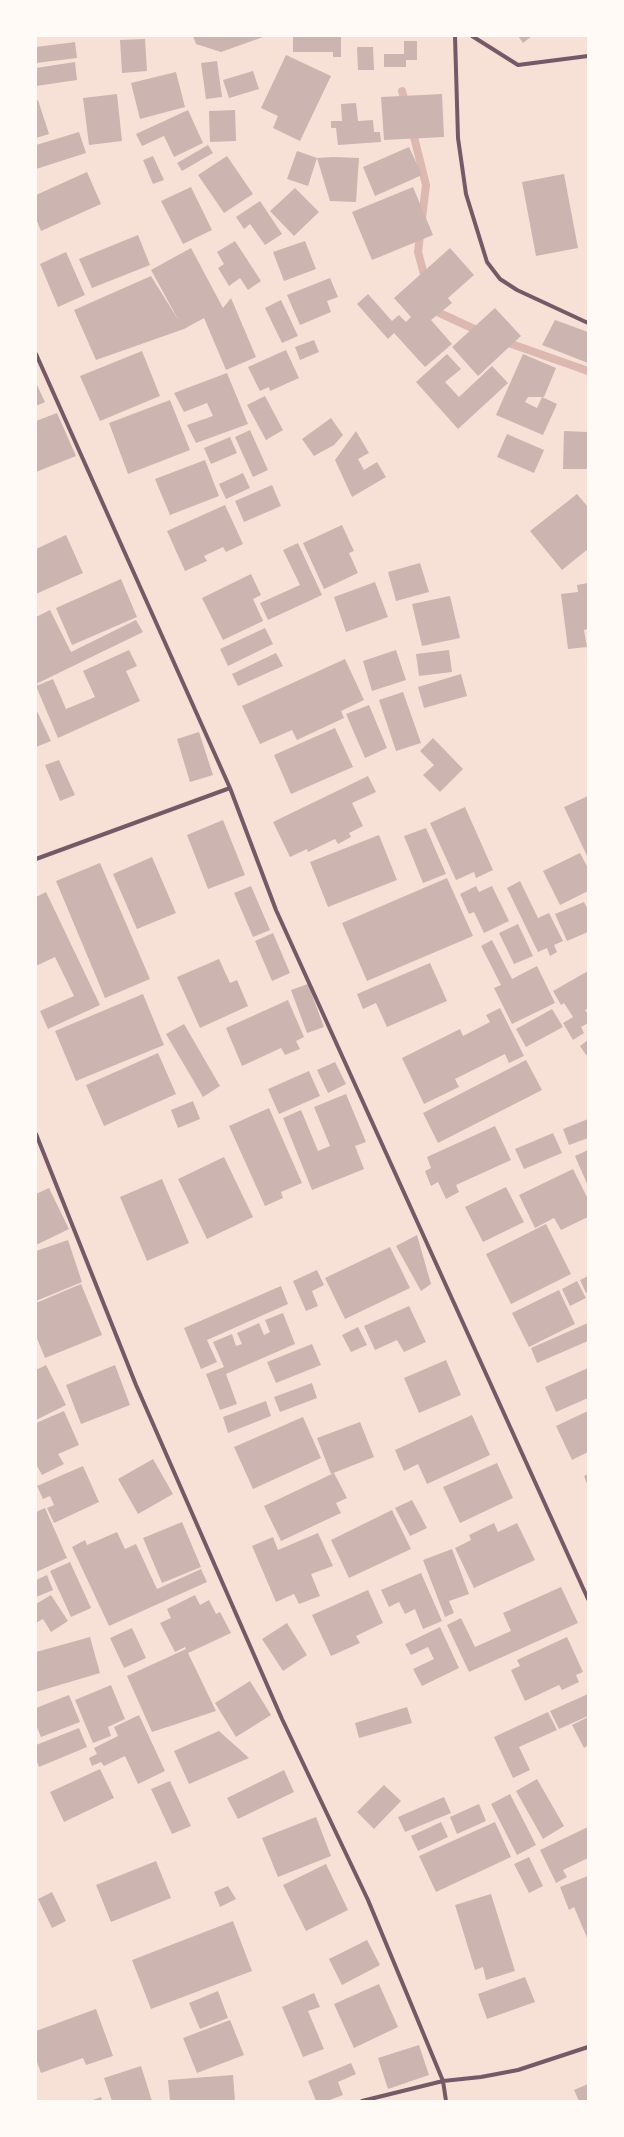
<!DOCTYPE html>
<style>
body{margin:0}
#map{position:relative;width:624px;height:2137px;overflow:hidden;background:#f7e1d7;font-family:Roboto,sans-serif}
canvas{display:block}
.frame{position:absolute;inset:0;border:37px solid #fffaf5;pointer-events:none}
</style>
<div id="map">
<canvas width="624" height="2137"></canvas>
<div class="frame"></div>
</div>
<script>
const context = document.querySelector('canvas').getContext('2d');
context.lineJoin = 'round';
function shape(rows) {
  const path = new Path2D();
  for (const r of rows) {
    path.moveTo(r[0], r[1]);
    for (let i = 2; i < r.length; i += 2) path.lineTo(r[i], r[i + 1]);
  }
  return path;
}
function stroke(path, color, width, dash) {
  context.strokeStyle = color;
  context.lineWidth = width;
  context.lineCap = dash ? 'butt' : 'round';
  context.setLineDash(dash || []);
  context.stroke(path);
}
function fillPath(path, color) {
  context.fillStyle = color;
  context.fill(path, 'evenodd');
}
stroke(shape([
 [402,91,406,106],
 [412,129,426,185,418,252,426,282],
 [432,306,433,310,483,333],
 [503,341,588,371]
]), '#dcb8b0', 8);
fillPath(shape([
 [193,36,266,36,221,52,196,44],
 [293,36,341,36,341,57,333,57,333,52,293,52],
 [518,36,532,36,523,43],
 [145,39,147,71,122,73,120,40],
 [404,41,417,41,417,60,406,60,406,67,384,67,384,54,404,54],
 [75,42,77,58,36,63,36,47],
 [357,47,373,47,374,70,358,70],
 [286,55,331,76,300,141,273,128,278,116,261,108],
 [217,61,222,97,206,99,201,63],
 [75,62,77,80,36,86,36,68],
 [253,71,259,89,229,98,223,80],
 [176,72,185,107,140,119,131,83],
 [117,94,122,141,89,145,83,98],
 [442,94,444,137,384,140,381,97],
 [38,100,49,134,36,138,36,101],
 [356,103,358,121,373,120,374,132,380,132,381,142,338,145,336,128,331,128,331,121,342,121,341,104],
 [188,110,203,143,174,157,164,136,142,146,136,134],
 [235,110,236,141,210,142,209,111],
 [79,132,86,153,36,169,36,145],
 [208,145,213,153,182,171,177,163],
 [409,147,422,175,375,196,363,167],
 [297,151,317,158,308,186,287,179],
 [153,156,164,180,153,184,143,160],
 [227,156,253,194,224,213,198,175],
 [333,157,359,158,356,202,330,201,317,158],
 [87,172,101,204,41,231,36,219,36,195],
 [564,174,578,248,536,256,522,182],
 [191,187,212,230,183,244,161,201],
 [413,187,433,235,372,260,352,212],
 [295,188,319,212,294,236,270,211],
 [260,201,282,234,265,245,250,224,244,229,236,217],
 [138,235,150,265,92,288,79,259],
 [235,241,261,281,248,290,240,278,229,286,218,268,224,264,217,252],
 [305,241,316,269,284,281,273,252],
 [191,248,223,308,231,298,256,357,226,370,204,318,184,329,96,360,74,310,151,276,179,321,151,270],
 [450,248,474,275,448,298,452,303,431,320,452,344,425,367,394,333,388,339,357,304,368,294,392,321,399,315,406,322,411,317,394,298],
 [66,252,85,295,58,307,40,264],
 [330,278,338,297,327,301,331,312,300,325,287,295],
 [281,300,298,336,282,343,265,308],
 [495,308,521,336,478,376,452,347],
 [555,320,588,332,588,363,542,345],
 [314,340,319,352,300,360,295,347],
 [286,350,299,378,270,391,269,387,260,391,248,367],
 [142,351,160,396,100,421,80,376],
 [447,354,461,369,445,382,459,397,492,366,508,383,458,429,416,382],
 [523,354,556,368,544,397,542,397,557,404,543,435,496,415],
 [528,397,542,397,537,408,525,402],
 [227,373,248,424,196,443,187,425,213,416,207,403,184,412,174,393],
 [36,383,45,402,36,406],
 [265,396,283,430,266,440,247,405],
 [170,400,190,450,128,474,109,423],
 [57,413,76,456,36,472,36,421],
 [331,418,343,435,334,445,314,456,302,439],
 [250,430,268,470,253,477,235,437],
 [356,431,369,453,358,459,364,470,377,462,386,477,352,497,335,460],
 [564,431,588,432,588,469,563,469],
 [507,434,544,450,534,473,497,457],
 [230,437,237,453,211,464,204,448],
 [205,460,219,496,170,515,155,479],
 [243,473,250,488,226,499,219,484],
 [272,485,281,506,244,522,235,501],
 [577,494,588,507,588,549,562,570,530,531],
 [225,505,243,544,226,552,223,547,204,556,207,561,185,571,167,531],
 [342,525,354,551,349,553,358,573,324,589,303,543],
 [66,535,83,573,36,594,36,549],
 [298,543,322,595,268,620,260,603,300,585,283,550],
 [420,563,429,592,396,601,388,572],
 [251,574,261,595,253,599,263,621,223,640,202,598],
 [121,579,137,617,72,645,56,608],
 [375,582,388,617,346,632,334,597],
 [588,583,588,629,584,630,587,647,568,649,561,594,578,592,577,585],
 [450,596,460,638,422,646,412,604],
 [50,610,71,652,136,620,143,632,36,684,36,617],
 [265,628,273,644,228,666,220,649],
 [129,650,137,666,126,671,140,701,58,738,36,686,53,679,66,709,95,697,83,671],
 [396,650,406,680,372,691,363,661],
 [449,650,452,672,419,676,416,654],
 [276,653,283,666,238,686,232,674],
 [345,659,364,700,341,711,344,718,297,740,292,730,260,744,242,706],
 [461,674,467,696,424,708,418,687],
 [403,692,421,743,396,751,379,700],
 [369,705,387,748,365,758,346,714],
 [36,709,51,741,36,747],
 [335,728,353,767,291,794,274,755],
 [199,732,213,775,190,782,177,739],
 [433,738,463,769,440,792,423,775,434,765,420,751],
 [59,760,75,795,60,801,45,765],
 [368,776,376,792,352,803,363,826,349,833,351,837,338,844,335,839,308,852,307,849,290,857,273,822],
 [588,796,588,858,564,807],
 [465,807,493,870,476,878,474,872,456,880,430,823],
 [223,820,245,875,208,889,187,835],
 [426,828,446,874,423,883,404,836],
 [379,835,397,880,328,907,310,862],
 [580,853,588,868,588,891,560,905,543,871],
 [152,857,176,913,137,929,113,874],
 [100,863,150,979,105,998,56,881],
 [447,878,473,936,367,981,342,923],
 [520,881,538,918,549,913,563,941,554,945,557,952,550,956,547,948,538,952,507,888],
 [251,886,270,930,253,937,234,893],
 [476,886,479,892,492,886,509,921,484,933,474,912,469,914,460,894],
 [46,892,100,1005,48,1029,40,1011,74,996,55,957,36,966,36,897],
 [584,902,588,910,588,932,567,941,555,914],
 [518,924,533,956,514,964,499,933],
 [273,933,290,973,272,981,255,941],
 [492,940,512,979,537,966,555,1003,512,1024,494,988,501,985,481,946],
 [219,959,230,983,237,980,248,1006,200,1028,177,977],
 [430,963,447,1001,387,1027,376,1003,363,1009,357,994],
 [588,971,588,1008,585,1010,588,1014,588,1023,581,1027,584,1033,573,1040,563,1023,573,1017,564,1003,561,1005,553,991],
 [308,984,324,1027,307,1033,291,990],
 [143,994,164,1045,76,1081,55,1031],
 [288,1000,304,1037,296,1041,300,1049,285,1055,281,1048,242,1066,226,1028],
 [500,1008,524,1056,509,1063,505,1054,455,1079,459,1087,424,1104,402,1058,460,1029,463,1036,490,1022,486,1015],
 [552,1009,563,1027,526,1047,516,1029],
 [184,1024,220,1086,203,1097,166,1034],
 [588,1040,588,1054,586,1055,580,1046],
 [158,1053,176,1094,104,1126,86,1085],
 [526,1060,542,1090,438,1143,423,1113],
 [335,1062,346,1084,328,1093,317,1070],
 [309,1071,320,1096,279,1114,268,1089],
 [346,1094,366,1142,355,1146,364,1169,312,1190,283,1118,301,1110,318,1151,330,1146,314,1107],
 [193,1101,200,1119,178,1128,171,1110],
 [269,1108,302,1183,281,1192,283,1198,265,1206,229,1126],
 [588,1119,588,1138,569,1145,563,1129],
 [495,1126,511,1160,456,1185,459,1192,446,1199,438,1182,431,1186,425,1171,431,1168,427,1157],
 [553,1133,562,1153,524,1169,515,1149],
 [588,1150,588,1186,575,1156],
 [224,1157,253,1217,207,1239,178,1179],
 [573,1169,588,1199,588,1217,561,1230,554,1218,535,1228,519,1195],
 [162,1179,189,1243,147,1261,120,1197],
 [506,1187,524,1222,483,1242,465,1207],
 [49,1188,69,1229,36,1245,36,1194],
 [546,1224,571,1274,511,1304,486,1254],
 [417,1235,431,1284,421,1291,396,1246],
 [68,1240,82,1282,36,1301,36,1251],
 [390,1247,410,1288,345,1319,325,1278],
 [317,1270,324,1285,312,1291,318,1306,306,1311,293,1281],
 [588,1276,588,1292,586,1293,580,1280],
 [577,1281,586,1298,570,1306,562,1289],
 [81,1284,102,1335,45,1358,36,1336,36,1303],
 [281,1286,288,1304,207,1340,217,1362,201,1369,184,1328],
 [559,1290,575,1324,529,1347,512,1313],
 [409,1306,426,1342,404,1352,397,1340,375,1350,364,1326],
 [283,1313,295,1344,226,1374,237,1404,220,1410,206,1374,224,1367,213,1342,232,1334,236,1346,242,1344,237,1333,259,1323,264,1335,270,1332,265,1320],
 [588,1323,588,1341,537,1363,531,1348],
 [358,1327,367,1345,351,1352,342,1335],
 [312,1344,321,1365,276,1383,267,1362],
 [446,1360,461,1395,419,1413,404,1378],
 [46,1365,66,1405,36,1420,36,1370],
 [115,1365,130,1405,81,1424,66,1385],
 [588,1368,588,1398,556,1412,545,1387],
 [312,1383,317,1398,280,1412,274,1397],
 [266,1401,271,1416,228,1433,223,1417],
 [64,1411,79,1445,58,1454,64,1464,42,1475,36,1464,36,1423],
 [588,1411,588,1452,572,1460,556,1426],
 [472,1415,490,1455,427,1484,418,1464,404,1471,395,1450],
 [303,1417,321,1458,253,1489,234,1447],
 [360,1422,374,1457,331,1474,317,1438],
 [153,1459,173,1494,138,1514,118,1479],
 [497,1463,513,1498,460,1523,443,1487],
 [83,1466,99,1502,54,1523,47,1508,54,1505,50,1496,43,1499,37,1486],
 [334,1473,347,1498,336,1503,341,1513,281,1541,264,1506],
 [588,1474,588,1486,584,1476],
 [412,1500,427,1528,410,1536,395,1508],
 [45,1508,67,1558,36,1572,36,1512],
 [392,1510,411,1549,349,1578,331,1540],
 [182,1522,201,1567,162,1583,143,1538],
 [494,1523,498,1532,517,1523,535,1560,474,1588,455,1548,471,1540,469,1535],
 [117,1532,125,1549,136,1544,157,1589,201,1569,207,1582,109,1626,72,1547,85,1540,87,1545],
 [318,1533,333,1566,311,1574,320,1596,299,1604,294,1594,276,1602,252,1546,273,1537,278,1550],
 [452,1549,469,1594,449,1601,454,1613,445,1617,423,1560],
 [70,1562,91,1608,71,1617,50,1571],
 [421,1573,442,1621,423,1629,415,1609,405,1614,399,1602,389,1607,381,1590],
 [47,1575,53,1590,36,1597,36,1580],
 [561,1587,578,1623,469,1672,447,1625,461,1618,475,1647,511,1631,503,1613],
 [368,1590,383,1623,356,1636,360,1643,331,1656,312,1615],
 [51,1595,68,1621,51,1632,43,1619,36,1623,36,1604],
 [195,1595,200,1605,209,1600,216,1614,220,1612,231,1633,188,1653,216,1711,152,1732,127,1676,186,1649,185,1647,175,1652,160,1623,171,1618,167,1609],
 [287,1623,307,1655,283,1671,262,1639],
 [440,1627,459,1668,422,1686,413,1669,434,1659,428,1647,411,1655,405,1644],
 [132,1628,146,1658,124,1668,110,1638],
 [90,1637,100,1673,36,1692,36,1652],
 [567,1637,583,1672,576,1675,579,1682,562,1690,559,1685,525,1701,511,1670,520,1666,517,1660],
 [250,1681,271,1715,236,1737,215,1703],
 [111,1685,125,1719,108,1727,111,1736,93,1743,75,1700],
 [588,1694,588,1716,559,1729,550,1711],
 [69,1695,80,1722,41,1737,36,1725,36,1708],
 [407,1707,412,1723,359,1738,355,1723],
 [548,1712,557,1730,519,1747,530,1770,513,1778,494,1737],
 [139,1715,165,1771,138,1784,125,1756,104,1766,101,1762,92,1766,89,1758,97,1754,94,1748,118,1736,114,1727],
 [588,1717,588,1745,584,1748,572,1725],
 [79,1728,87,1747,39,1767,36,1759,36,1745],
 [219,1731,249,1758,189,1784,174,1751],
 [100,1769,114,1798,64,1822,50,1792],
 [284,1770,294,1792,238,1819,227,1798],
 [537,1779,564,1826,543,1839,516,1791],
 [170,1781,191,1826,172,1834,151,1789],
 [384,1785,401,1801,374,1829,357,1812],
 [510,1794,536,1845,517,1855,491,1804],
 [444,1797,451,1813,405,1832,398,1817],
 [479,1804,486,1821,457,1834,450,1817],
 [316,1817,331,1856,278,1877,262,1838],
 [441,1822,448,1837,418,1851,411,1836],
 [495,1822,511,1857,436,1892,419,1856],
 [588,1827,588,1858,563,1870,567,1877,556,1883,540,1850],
 [529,1857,543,1886,529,1893,514,1864],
 [156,1861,171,1898,111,1922,96,1885],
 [326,1864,348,1910,306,1931,283,1885],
 [588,1876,588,1940,574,1907,569,1910,560,1887],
 [228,1886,236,1899,220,1907,214,1892],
 [52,1892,66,1921,52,1928,38,1899],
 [491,1894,515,1971,486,1980,483,1967,475,1970,455,1905],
 [233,1921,252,1971,151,2009,132,1960],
 [367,1940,380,1965,342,1985,329,1959],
 [525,1977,535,2002,487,2019,478,1994],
 [379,1984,398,2027,354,2048,334,2004],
 [218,1991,228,2018,200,2029,189,2003],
 [314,1993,320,2007,308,2011,324,2049,303,2057,282,2007],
 [96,2009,113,2056,86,2065,83,2058,41,2073,36,2059,36,2031],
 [230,2020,244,2055,197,2073,183,2038],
 [419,2045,429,2075,388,2089,378,2058],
 [351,2063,356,2074,338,2082,343,2095,327,2101,316,2101,308,2081],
 [141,2066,152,2101,112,2101,104,2078],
 [233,2075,235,2101,170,2101,168,2080],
 [588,2084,588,2101,579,2101,574,2090],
 [101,2097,102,2101,90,2101]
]), '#ccb4b1');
stroke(shape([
 [455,36,458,138,466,194,487,262,500,279,517,290,588,323],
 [472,36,518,65,588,56],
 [36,354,230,788,276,910,588,1599],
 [36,859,230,788],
 [36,1134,136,1385,282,1719,368,1900,443,2081,446,2101],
 [362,2101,443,2081,481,2077,518,2070,588,2047]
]), '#755966', 4);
</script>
